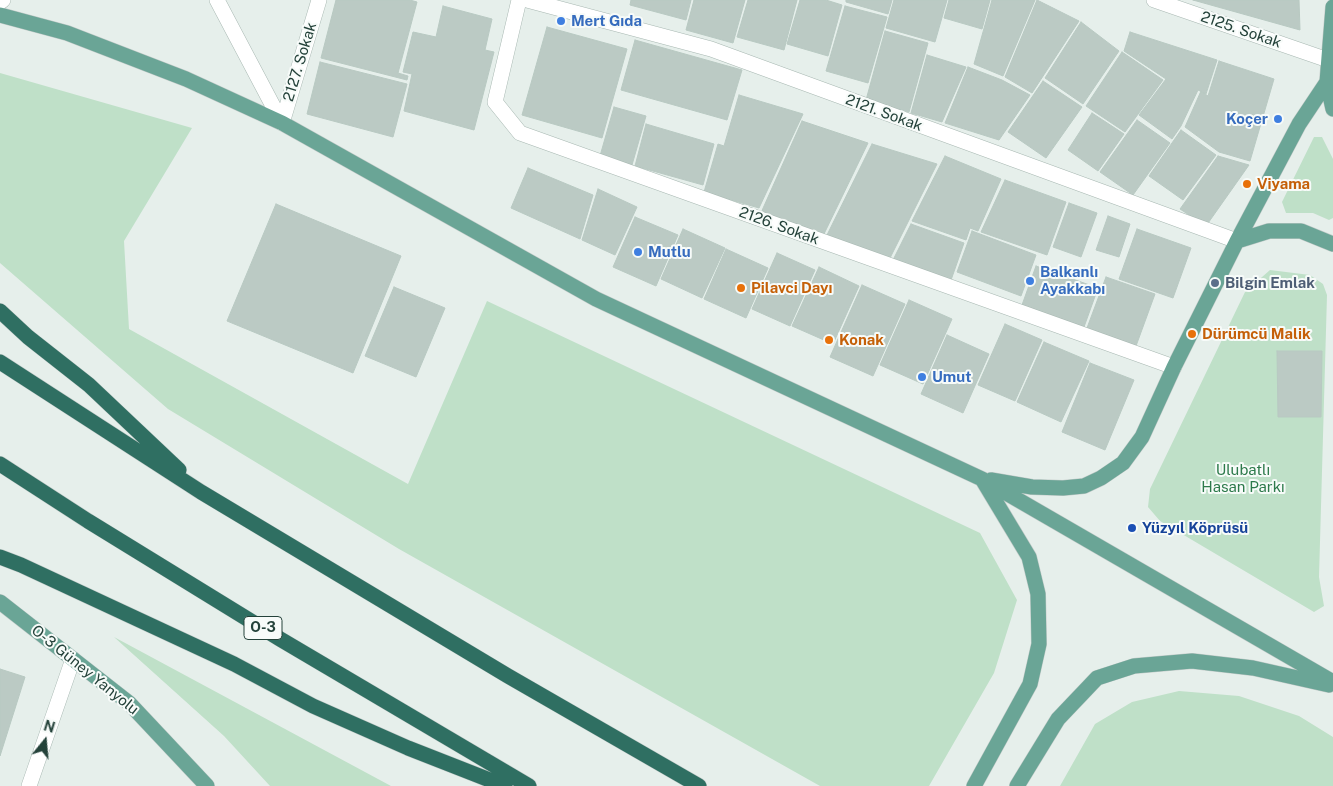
<!DOCTYPE html>
<meta charset="utf-8">
<style>
body{margin:0}
#map{position:relative;width:1333px;height:786px;overflow:hidden;background:#e6efeb;font-family:"Public Sans",sans-serif}
canvas{display:block}
.north{position:absolute;left:20px;top:716px;width:50px;height:50px;-webkit-text-stroke:4px #f7fbf9;paint-order:stroke;rotate:17deg;font-size:14px;font-weight:700;line-height:20px;text-align:center;color:#24423a}
.north::after{content:'';display:block;margin:auto;width:18px;height:22px;background:#24423a;clip-path:polygon(50% 0,100% 100%,50% 72%,0 100%)}
</style>
<div id="map">
<canvas width="1333" height="786"></canvas>
<div class="north">N</div>
</div>
<script>
const context = document.querySelector('canvas').getContext('2d');
context.lineJoin = 'round';
function fillPath(path, color) {
  context.fillStyle = color;
  context.fill(path, 'evenodd');
}
function shape(rows) {
  const path = new Path2D();
  for (const r of rows) {
    path.moveTo(r[0], r[1]);
    for (let i = 2; i < r.length; i += 2) path.lineTo(r[i], r[i + 1]);
  }
  return path;
}
function stroke(path, color, width, dash) {
  context.strokeStyle = color;
  context.lineWidth = width;
  context.lineCap = dash ? 'butt' : 'round';
  context.setLineDash(dash || []);
  context.stroke(path);
}
function write(font, color, halo, rows, align = 'center') {
  context.font = font + ' "Public Sans",sans-serif';
  context.lineWidth = 4;
  context.setLineDash([]);
  context.textBaseline = 'middle';
  context.strokeStyle = halo;
  context.fillStyle = color;
  for (const [text, x, y, turn = 0] of rows) {
    context.save();
    context.translate(x, y);
    context.rotate((+turn || 0) * Math.PI / 180);
    context.textAlign = isNaN(turn) ? turn : align;
    if (halo) context.strokeText(text, 0, 0);
    context.fillText(text, 0, 0);
    context.restore();
  }
}
fillPath(shape([
 [0,73,192,128,124,241,129,329,408,484,487,301,980,533,1017,600,994,673,929,786,820,786,399,549,168,409,0,263],
 [1314,137,1322,137,1333,159,1333,218,1329,220,1313,213,1286,213,1282,202],
 [1270,270,1310,275,1323,284,1327,295,1319,577,1324,606,1314,612,1160,521,1148,507,1150,489,1245,292],
 [114,637,391,786,270,786,224,736],
 [1179,691,1239,696,1299,716,1333,737,1333,786,1060,786,1095,724,1132,702]
]), '#bfe0c8');
const building = shape([
 [336,0,410,0,417,2,398,73,408,76,407,80,321,58,336,0],
 [631,0,691,0,686,20,630,5,631,0],
 [694,0,745,0,733,43,686,30,694,0],
 [748,0,797,0,784,50,737,37,748,0],
 [800,0,826,0,842,5,828,56,787,44,800,0],
 [846,0,892,0,888,14,846,2,846,0],
 [894,0,947,0,935,42,886,28,894,0],
 [949,0,990,0,982,29,944,18,949,0],
 [992,0,1035,0,1003,76,974,64,992,0],
 [1037,0,1079,21,1032,93,1005,77,1037,0],
 [1193,0,1299,0,1300,30,1193,0],
 [443,6,492,19,485,50,494,52,474,130,404,111,412,74,403,72,413,32,436,37,443,6],
 [845,6,887,17,868,83,826,71,845,6],
 [1081,22,1119,51,1083,104,1045,78,1081,22],
 [547,27,627,49,602,138,522,115,547,27],
 [885,31,928,43,909,112,866,100,885,31],
 [1130,32,1217,60,1206,94,1198,90,1181,126,1172,139,1139,115,1166,79,1124,51,1130,32],
 [635,40,742,70,727,120,621,90,635,40],
 [1122,52,1163,80,1125,132,1086,106,1122,52],
 [927,55,966,67,942,122,911,113,927,55],
 [1219,61,1274,79,1250,161,1219,152,1185,127,1201,91,1208,96,1219,61],
 [320,62,407,84,393,137,307,114,320,62],
 [968,67,1002,80,1030,95,999,140,945,123,968,67],
 [1043,81,1082,107,1046,158,1008,132,1043,81],
 [739,95,803,114,759,208,704,192,718,144,724,146,739,95],
 [614,107,646,116,632,165,600,156,614,107],
 [1092,113,1124,134,1098,171,1068,150,1092,113],
 [1137,120,1170,143,1133,195,1100,172,1137,120],
 [802,121,868,143,823,236,760,215,802,121],
 [646,124,714,144,703,185,635,166,646,124],
 [1181,130,1216,155,1183,200,1149,176,1181,130],
 [872,144,937,164,889,260,826,237,872,144],
 [945,156,1001,179,978,231,970,228,966,240,912,221,945,156],
 [1218,156,1249,165,1206,226,1180,209,1218,156],
 [528,168,593,195,580,239,511,208,528,168],
 [1005,180,1066,202,1047,255,981,232,1005,180],
 [598,189,637,207,615,255,582,240,598,189],
 [1069,203,1097,213,1081,257,1053,247,1069,203],
 [276,204,401,256,353,373,227,321,276,204],
 [1108,216,1130,224,1119,257,1096,250,1108,216],
 [635,217,678,235,656,286,613,267,635,217],
 [911,224,964,243,950,283,892,262,911,224],
 [683,229,725,248,702,298,661,279,683,229],
 [1137,229,1191,248,1173,298,1119,279,1137,229],
 [972,231,1036,255,1021,296,957,272,972,231],
 [726,249,768,268,746,318,704,299,726,249],
 [777,253,815,270,790,326,752,309,777,253],
 [1036,266,1098,288,1084,327,1022,305,1036,266],
 [819,267,859,286,833,344,792,326,819,267],
 [1106,277,1155,294,1136,346,1087,328,1106,277],
 [862,285,905,304,873,376,830,357,862,285],
 [394,287,445,308,416,377,365,356,394,287],
 [909,300,952,319,923,384,880,365,909,300],
 [1005,324,1042,340,1015,401,978,385,1005,324],
 [947,335,989,354,963,413,921,394,947,335],
 [1044,342,1089,361,1061,422,1017,402,1044,342],
 [1277,351,1322,351,1321,417,1278,417,1277,351],
 [1090,363,1134,380,1105,450,1062,432,1090,363],
 [0,669,25,677,0,756,0,669]
]);
fillPath(building, '#bbcac4');
stroke(building, '#b8c9c2', 1);
const minor = shape([
 [217,0,282,123],
 [519,0,495,102,520,133,1174,367],
 [527,0,711,49,1237,241],
 [1154,0,1328,60],
 [0,2,3,0],
 [282,123,319,0],
 [29,786,73,659]
]);
const major = shape([
 [1333,7,1327,82,1333,109],
 [0,15,67,33,186,79,282,123,596,299,982,479,1333,682],
 [1237,241,1269,231,1301,231,1333,244],
 [991,480,1032,487,1063,488,1084,486,1101,478,1123,463,1142,437,1174,367,1237,241,1299,124,1327,82],
 [0,602,129,703,207,786],
 [974,786,1030,684,1039,644,1038,594,1029,557,982,479],
 [1017,786,1058,719,1097,678,1134,666,1192,661,1253,668,1329,685]
]);
const highway = shape([
 [0,311,28,337,89,385,179,470],
 [0,362,201,492,508,676,699,786],
 [0,464,88,521,280,639,529,786],
 [0,557,21,565,234,664,313,706,408,748,505,786]
]);
stroke(minor, '#a8b8b2', 16);
stroke(major, '#c2cac8', 16);
stroke(highway, '#c2cac8', 16);
stroke(minor, '#fff', 15);
stroke(major, '#6aa596', 15);
stroke(highway, '#2f6f62', 15);
for (const [x, y, r, color] of [
 [561,21,5,"#3f7fe0"],
 [1278,119,5,"#3f7fe0"],
 [1247,184,5,"#e8710a"],
 [638,252,5,"#3f7fe0"],
 [1030,281,5,"#3f7fe0"],
 [1215,283,5,"#5c6f8a"],
 [741,288,5,"#e8710a"],
 [1192,334,5,"#e8710a"],
 [829,340,5,"#e8710a"],
 [922,377,5,"#3f7fe0"],
 [1132,528,5,"#1a4fb4"]
]) {
  const dot = new Path2D();
  dot.arc(x, y, r, 0, 2 * Math.PI);
  context.fillStyle = color;
  context.fill(dot);
  stroke(dot, '#f7fbf9', 2);
}
for (const [x, y, w] of [
 [263,628,38]
]) {
  const box = new Path2D();
  box.roundRect(x - w / 2, y - 11.5, w, 23, 4);
  context.fillStyle = '#f7fbf9';
  context.fill(box);
  stroke(box, '#24423a', 1);
}
write('bold 14px', '#24423a', null, [
 ["O-3",263,628]
]);
write('bold 15px', '#366cbe', '#f7fbf9', [
 ["Mert Gıda",571,21],
 ["Koçer",1268,119,"right"],
 ["Mutlu",648,252],
 ["Balkanlı",1040,272],
 ["Ayakkabı",1040,289],
 ["Umut",932,377]
], 'left');
write('15px', '#24423a', '#f7fbf9', [
 ["2125. Sokak",1241,30,19],
 ["2127. Sokak",300,62,-73],
 ["2121. Sokak",884,113,20],
 ["2126. Sokak",779,226,20],
 ["O-3 Güney Yanyolu",85,670,39]
]);
write('bold 15px', '#c56008', '#f7fbf9', [
 ["Viyama",1257,184],
 ["Pilavci Dayı",751,288],
 ["Dürümcü Malik",1202,334],
 ["Konak",839,340]
], 'left');
write('bold 15px', '#4e5e75', '#f7fbf9', [
 ["Bilgin Emlak",1225,283]
], 'left');
write('15px', '#2d7a4b', '#f7fbf9', [
 ["Ulubatlı",1243,470],
 ["Hasan Parkı",1243,487]
]);
write('bold 15px', '#164399', '#f7fbf9', [
 ["Yüzyıl Köprüsü",1142,528]
], 'left');
</script>
